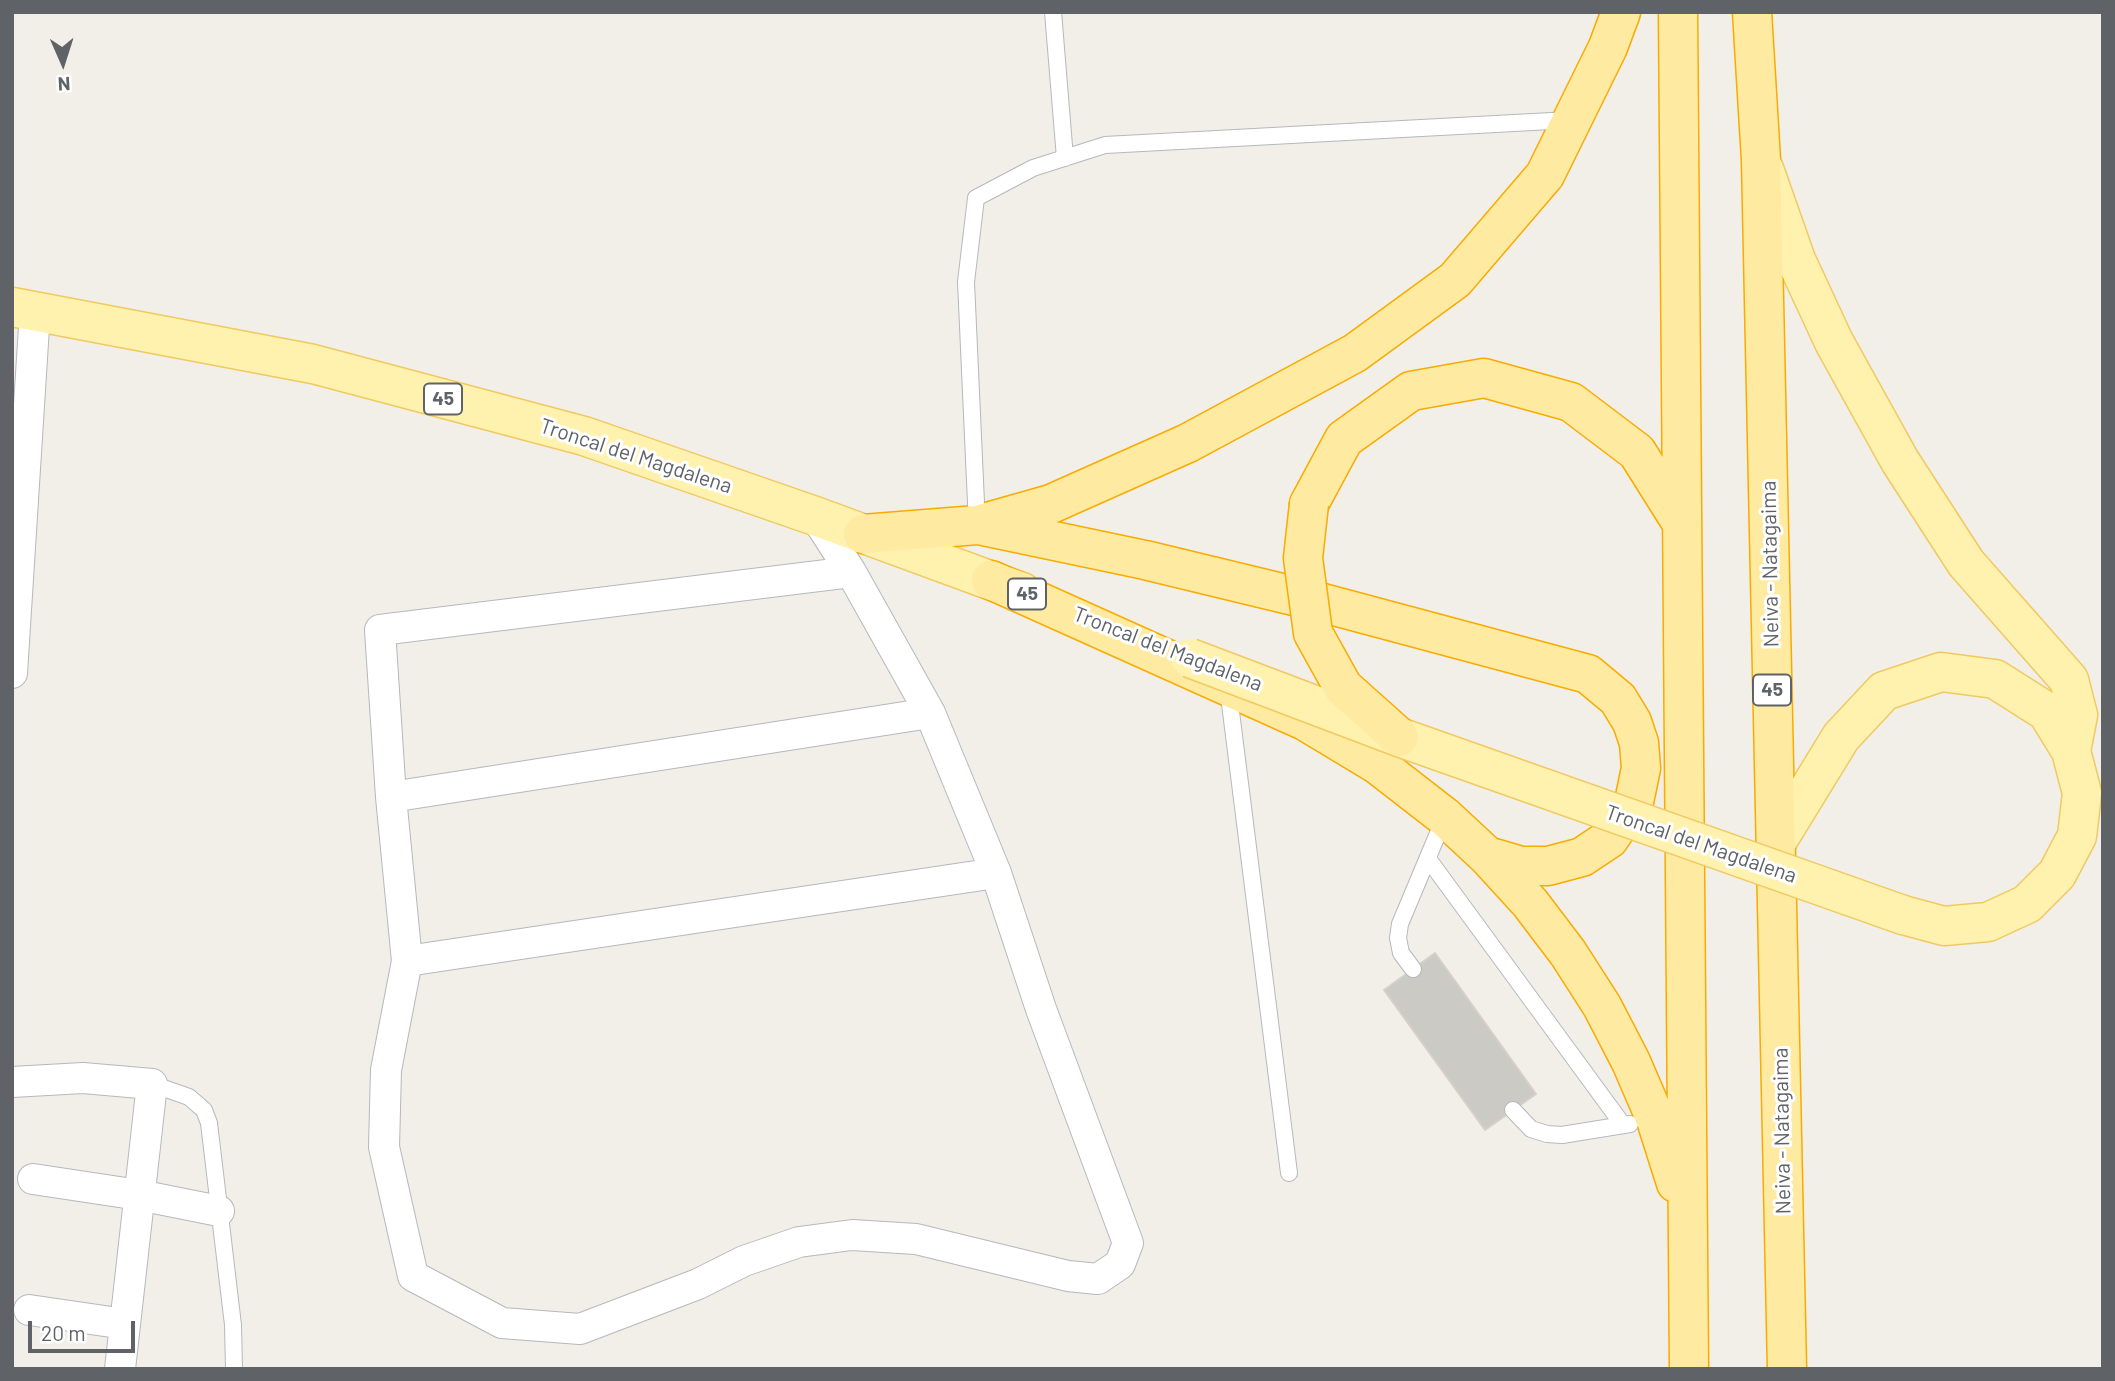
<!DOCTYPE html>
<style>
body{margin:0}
#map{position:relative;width:2115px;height:1381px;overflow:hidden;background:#f1efe8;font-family:Barlow,sans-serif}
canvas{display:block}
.frame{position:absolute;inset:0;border:14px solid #5f6368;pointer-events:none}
.north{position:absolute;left:28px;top:28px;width:70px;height:70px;-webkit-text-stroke:5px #fff;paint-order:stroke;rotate:177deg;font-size:19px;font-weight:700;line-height:28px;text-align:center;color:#5f6368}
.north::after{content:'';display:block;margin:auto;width:24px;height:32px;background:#5f6368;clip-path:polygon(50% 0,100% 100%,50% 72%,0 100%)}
.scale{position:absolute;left:28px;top:1321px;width:107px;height:32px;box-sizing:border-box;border:4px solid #5f6368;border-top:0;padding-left:9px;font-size:21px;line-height:24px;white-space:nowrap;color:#5f6368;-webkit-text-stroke:5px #fff;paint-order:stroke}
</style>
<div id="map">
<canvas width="2115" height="1381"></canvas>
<div class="frame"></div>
<div class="north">N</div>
<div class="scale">20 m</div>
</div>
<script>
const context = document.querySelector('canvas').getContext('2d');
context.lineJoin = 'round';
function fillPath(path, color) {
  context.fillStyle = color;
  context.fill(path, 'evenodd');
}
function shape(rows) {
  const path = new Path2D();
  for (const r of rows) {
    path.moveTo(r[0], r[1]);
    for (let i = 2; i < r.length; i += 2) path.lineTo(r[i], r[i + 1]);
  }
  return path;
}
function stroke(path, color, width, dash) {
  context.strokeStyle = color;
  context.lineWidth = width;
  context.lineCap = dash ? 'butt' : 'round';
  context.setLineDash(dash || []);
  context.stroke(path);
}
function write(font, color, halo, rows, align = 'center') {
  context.font = font + ' Barlow,sans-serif';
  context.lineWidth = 6;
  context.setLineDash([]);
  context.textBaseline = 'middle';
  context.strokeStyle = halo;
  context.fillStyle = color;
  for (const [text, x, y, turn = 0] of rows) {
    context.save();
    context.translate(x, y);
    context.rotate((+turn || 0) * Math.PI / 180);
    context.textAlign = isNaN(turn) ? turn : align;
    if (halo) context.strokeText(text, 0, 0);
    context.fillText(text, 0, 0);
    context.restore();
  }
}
const building = shape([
 [1435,953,1536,1094,1485,1130,1384,990,1435,953]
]);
fillPath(building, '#cccac5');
stroke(building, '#d6d1c6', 2);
const service = shape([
 [1053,12,1065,158],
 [977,525,966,282,976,198,1033,168,1105,145,1570,120],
 [1228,688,1289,1173],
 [1429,860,1623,1125],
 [1413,969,1401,953,1398,938,1400,924,1444,819],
 [152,1084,189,1097,204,1110,209,1123,233,1325,234,1369],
 [1513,1110,1531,1129,1547,1134,1562,1135,1630,1124]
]);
const minor = shape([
 [815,516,851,572,930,713,996,873,1041,1009,1128,1243,1120,1264,1098,1279,1068,1276,916,1239,852,1235,799,1242,744,1261,698,1284,580,1329,502,1323,413,1276,384,1147,386,1070,407,961,391,797,380,630,851,572],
 [12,673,35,311],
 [391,797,930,713],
 [407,961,996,873],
 [12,1082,83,1078,152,1084,120,1369],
 [33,1179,139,1195,219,1211],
 [29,1310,125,1324]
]);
const primary = shape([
 [1764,169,1796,260,1834,342,1900,461,1966,563,2069,680,2078,715,2071,751],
 [12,307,313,364,584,436,815,516,1022,592],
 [1776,843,1841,737,1884,691,1941,672,1995,679,2047,712,2071,751,2082,793,2077,836,2057,874,2027,904,1988,922,1944,926,1903,915]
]);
const trunk = shape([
 [1678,12,1689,1369],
 [1752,12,1761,160,1787,1369],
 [1309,504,1344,439,1411,391,1484,378,1571,402,1637,452,1681,522],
 [983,526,1145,560,1323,603,1588,674,1618,699,1632,722,1639,743,1641,768,1634,802,1609,839,1582,857,1548,866,1521,866,1487,856],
 [863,534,977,525,1051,504,1188,443,1355,353,1455,280,1545,175,1608,47,1621,12],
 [991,580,1305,721,1378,765,1445,817,1487,856,1530,903,1568,953,1602,1006,1631,1062,1656,1120,1676,1183]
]);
stroke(service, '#b5b8bc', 18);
stroke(minor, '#b5b8bc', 32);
stroke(primary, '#f2c960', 41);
stroke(trunk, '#f9ab00', 41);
stroke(service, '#fff', 16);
stroke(minor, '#fff', 30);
stroke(primary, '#fff2af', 38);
stroke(trunk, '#feeaa1', 38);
const primaryBridge = shape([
 [1190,658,1399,737,1903,915]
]);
const trunkBridge = shape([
 [1309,504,1303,558,1313,633,1343,687,1399,737]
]);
stroke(primaryBridge, '#f2c960', 41, []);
stroke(trunkBridge, '#f9ab00', 41, []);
stroke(primaryBridge, '#fff2af', 38);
stroke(trunkBridge, '#feeaa1', 38);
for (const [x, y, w] of [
 [443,399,38],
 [1027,594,38],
 [1772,690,38]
]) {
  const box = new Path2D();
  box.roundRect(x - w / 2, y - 15.5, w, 31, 5);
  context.fillStyle = '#fff';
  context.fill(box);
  stroke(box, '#5f6368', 2);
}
write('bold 19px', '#5f6368', null, [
 ["45",443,399],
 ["45",1027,594],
 ["45",1772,690]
]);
write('21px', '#5f6368', '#fff', [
 ["Troncal del Magdalena",636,456,18],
 ["Neiva - Natagaima",1770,564,-91],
 ["Troncal del Magdalena",1168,649,21],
 ["Troncal del Magdalena",1701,844,19],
 ["Neiva - Natagaima",1782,1131,-91]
]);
</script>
